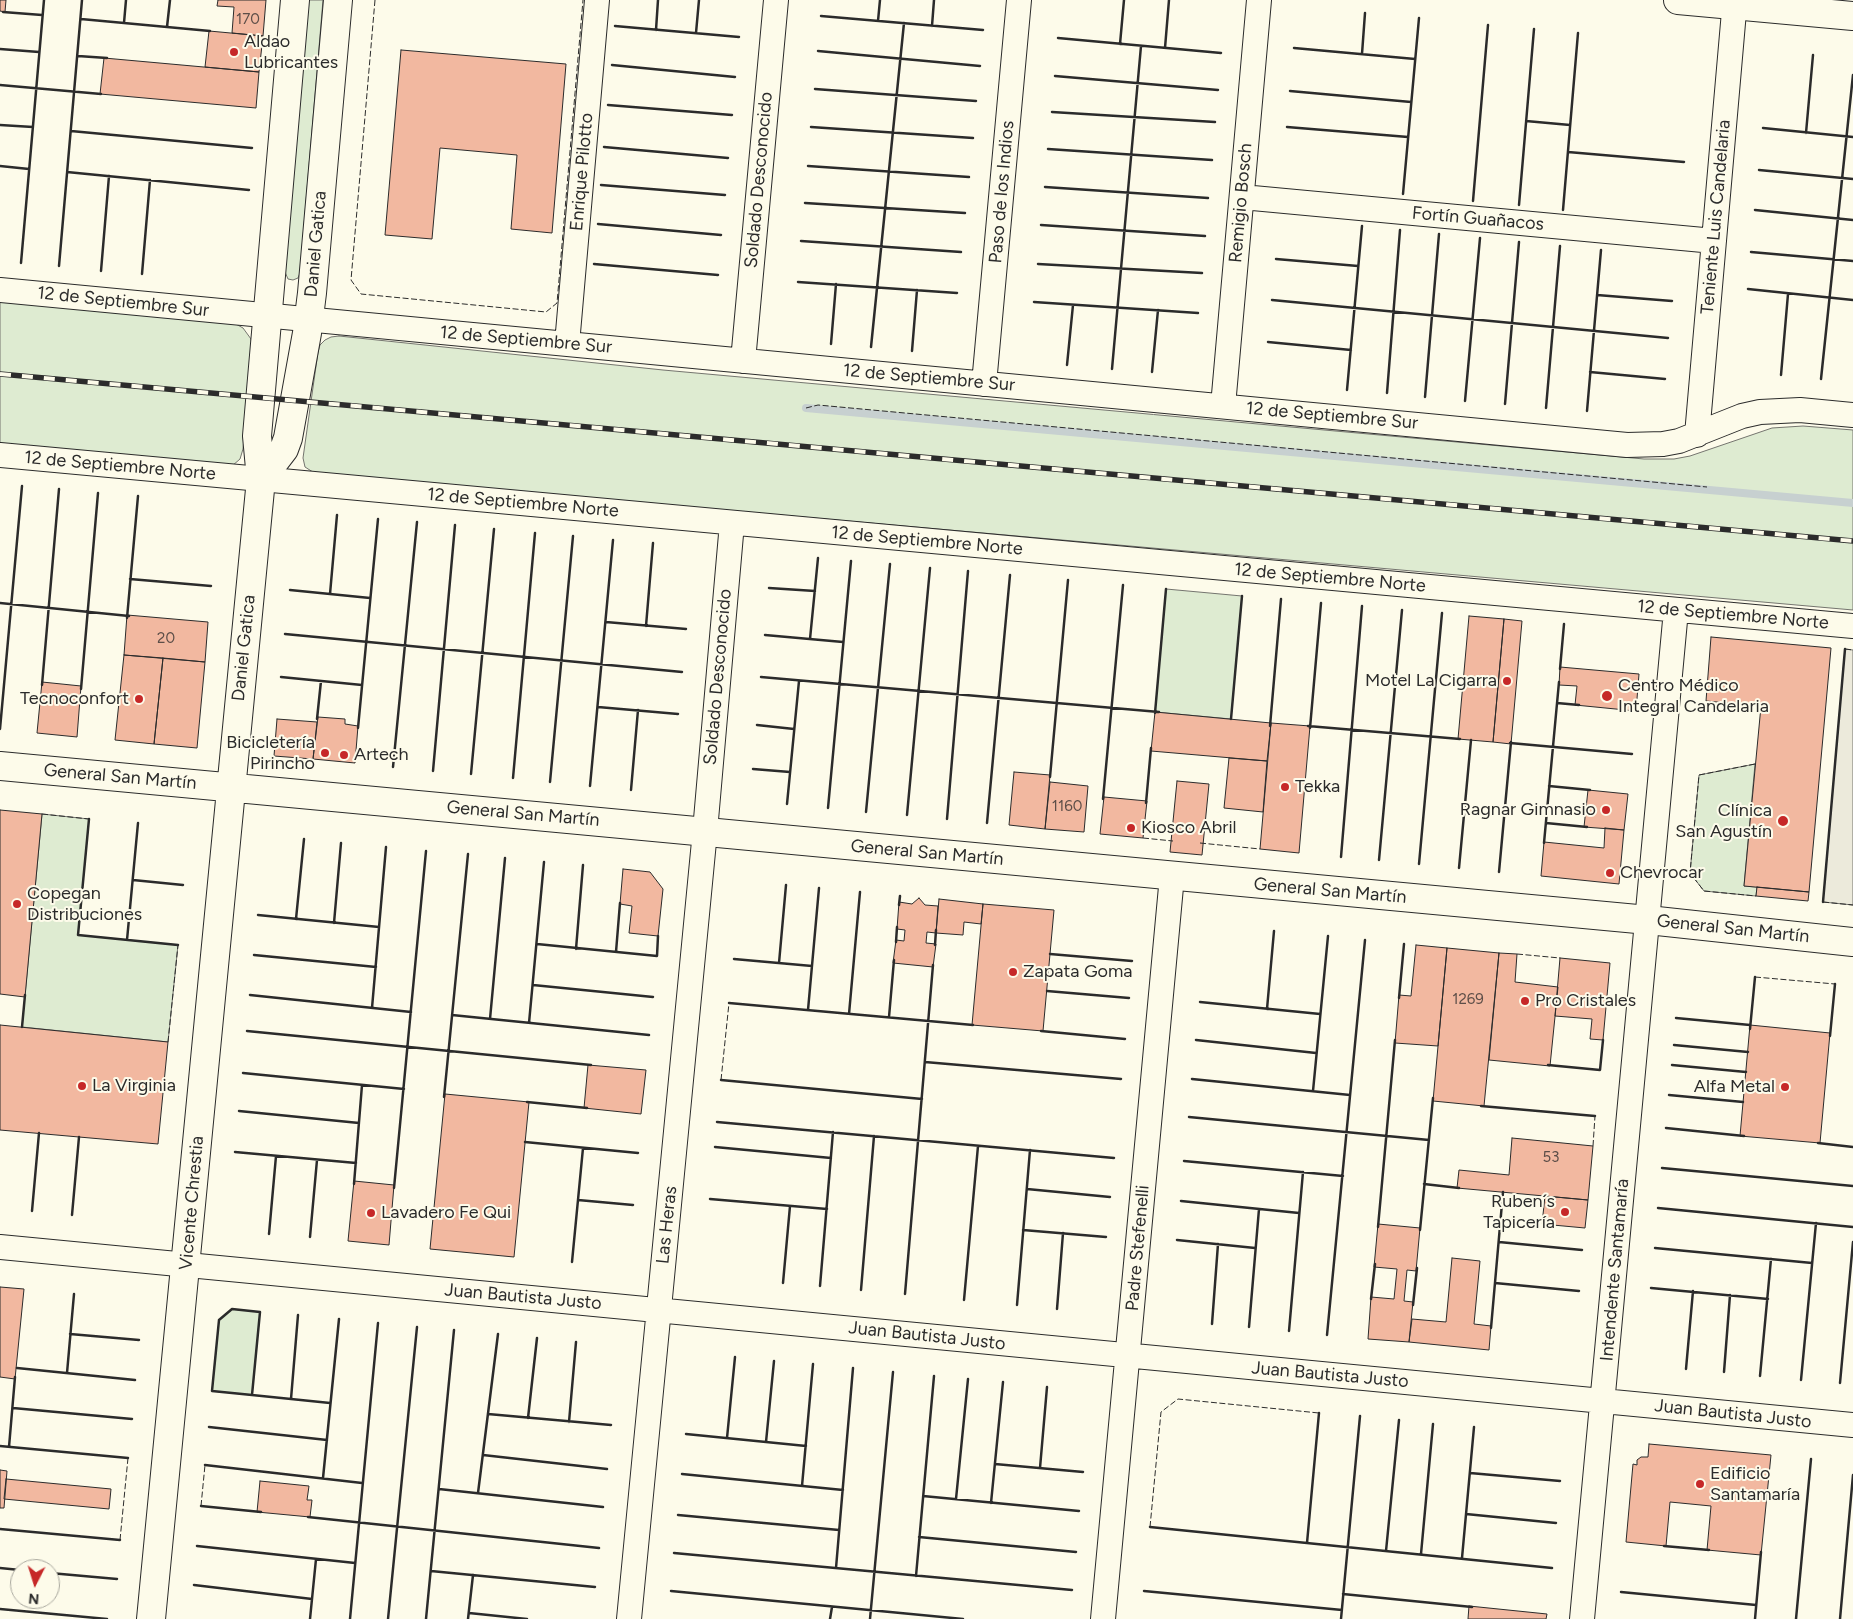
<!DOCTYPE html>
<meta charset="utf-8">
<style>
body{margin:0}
#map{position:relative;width:1853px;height:1619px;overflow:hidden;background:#fdfbea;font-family:Figtree,sans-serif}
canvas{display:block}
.north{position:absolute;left:10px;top:1559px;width:50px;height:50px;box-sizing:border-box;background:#fdfbea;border:1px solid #a9a89e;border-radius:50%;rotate:185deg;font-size:14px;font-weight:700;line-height:20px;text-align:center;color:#2b2b2b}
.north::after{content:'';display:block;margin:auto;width:18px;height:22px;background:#c62828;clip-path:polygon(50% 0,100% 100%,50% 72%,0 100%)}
</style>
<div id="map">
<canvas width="1853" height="1619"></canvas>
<div class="north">N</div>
</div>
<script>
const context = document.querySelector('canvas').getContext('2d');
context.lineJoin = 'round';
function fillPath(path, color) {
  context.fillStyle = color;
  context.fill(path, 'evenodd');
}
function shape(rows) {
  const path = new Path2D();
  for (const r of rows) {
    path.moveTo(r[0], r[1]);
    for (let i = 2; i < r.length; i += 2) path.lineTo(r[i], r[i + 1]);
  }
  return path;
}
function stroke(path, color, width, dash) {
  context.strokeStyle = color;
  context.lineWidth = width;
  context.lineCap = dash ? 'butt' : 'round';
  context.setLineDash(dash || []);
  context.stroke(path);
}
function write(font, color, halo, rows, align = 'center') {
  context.font = font + ' Figtree,sans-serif';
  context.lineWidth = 4;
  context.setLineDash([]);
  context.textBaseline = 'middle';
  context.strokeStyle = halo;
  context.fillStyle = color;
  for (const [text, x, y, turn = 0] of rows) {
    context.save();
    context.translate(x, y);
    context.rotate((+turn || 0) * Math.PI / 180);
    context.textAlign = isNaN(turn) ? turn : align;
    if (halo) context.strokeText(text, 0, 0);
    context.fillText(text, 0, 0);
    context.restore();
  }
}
const green = shape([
 [308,0,323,0,300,273,298,278,293,280,288,279,285,272,308,0],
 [0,300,236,324,243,328,251,339,252,347,243,449,240,459,232,466,0,445,0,300],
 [339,336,663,370,1644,459,1674,459,1690,456,1772,428,1803,426,1853,430,1853,610,316,474,305,467,303,458,318,352,320,345,325,340,331,337,339,336],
 [1166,589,1242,596,1231,719,1155,712,1166,589],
 [1755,764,1744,886,1757,887,1756,896,1704,891,1690,873,1699,775,1755,764],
 [42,814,89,819,78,935,178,945,168,1042,22,1027,42,814],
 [232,1309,260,1312,252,1395,212,1391,219,1320,232,1309]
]);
fillPath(green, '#deebd1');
stroke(green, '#74746e', 1);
const parking = shape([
 [1845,649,1853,650,1853,905,1823,902,1845,649]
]);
fillPath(parking, '#eceadb');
stroke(parking, '#74746e', 1);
stroke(shape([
 [806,408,1853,503]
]), '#c7d0d0', 8);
const building = shape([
 [0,0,6,0,5,12,0,11,0,0],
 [218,0,266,0,263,36,232,33,234,7,217,6,218,0],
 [209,31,263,36,259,72,205,67,209,31],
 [401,50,566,64,552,233,511,229,517,155,440,148,432,239,385,235,401,50],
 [104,58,259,72,256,108,100,94,104,58],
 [127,615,208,622,205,662,124,655,127,615],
 [1469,616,1504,619,1493,742,1458,739,1469,616],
 [1504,619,1522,621,1511,744,1493,742,1504,619],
 [1711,637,1831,648,1809,892,1744,886,1761,706,1706,701,1711,637],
 [124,655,163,658,154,744,115,740,124,655],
 [163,658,205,662,197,748,154,744,163,658],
 [1560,667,1639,674,1636,711,1575,705,1577,686,1559,685,1560,667],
 [42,682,81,686,77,737,37,733,42,682],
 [1155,712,1271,723,1267,761,1151,751,1155,712],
 [318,717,345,719,345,724,358,726,355,763,313,759,318,717],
 [277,719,317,722,313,759,274,756,277,719],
 [1271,723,1310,726,1299,853,1260,849,1271,723],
 [1229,758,1267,761,1263,812,1224,808,1229,758],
 [1014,772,1050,775,1045,829,1009,825,1014,772],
 [1177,781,1209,784,1202,855,1170,852,1177,781],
 [1050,782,1088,786,1084,832,1045,829,1050,782],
 [1588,790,1628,794,1624,830,1584,827,1588,790],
 [1104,797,1147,801,1143,838,1100,834,1104,797],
 [0,810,42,814,25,997,0,994,0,810],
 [1605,828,1624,830,1619,884,1541,876,1544,842,1604,848,1605,828],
 [623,869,650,872,663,889,658,936,629,933,632,906,620,904,623,869],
 [1757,887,1809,892,1808,901,1756,896,1757,887],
 [919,898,925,905,938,906,936,933,927,932,926,943,936,944,933,967,893,963,896,940,904,941,905,930,897,929,899,902,912,904,919,898],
 [939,899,983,904,981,924,964,922,963,935,936,933,939,899],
 [983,904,1054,910,1043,1031,972,1025,983,904],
 [1416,945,1447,948,1438,1046,1395,1043,1399,995,1411,996,1416,945],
 [1447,948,1499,953,1484,1106,1433,1101,1447,948],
 [1499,953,1517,954,1515,982,1558,987,1550,1066,1489,1060,1499,953],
 [1560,958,1610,963,1603,1040,1590,1039,1592,1019,1555,1016,1560,958],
 [0,1025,168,1042,158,1144,0,1130,0,1025],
 [1750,1025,1830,1033,1820,1143,1740,1136,1750,1025],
 [588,1065,646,1070,641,1114,584,1108,588,1065],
 [445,1094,529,1102,514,1257,430,1249,445,1094],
 [1512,1138,1593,1146,1588,1200,1457,1188,1459,1170,1509,1175,1512,1138],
 [354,1181,394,1185,389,1245,348,1241,354,1181],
 [1545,1196,1588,1200,1585,1228,1542,1224,1545,1196],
 [1378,1224,1420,1228,1416,1271,1407,1270,1404,1301,1413,1302,1409,1342,1368,1339,1371,1297,1394,1299,1397,1269,1374,1267,1378,1224],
 [1452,1258,1480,1261,1474,1324,1491,1326,1489,1350,1409,1342,1412,1319,1446,1322,1452,1258],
 [0,1287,24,1289,15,1379,0,1377,0,1287],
 [1649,1444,1771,1455,1761,1555,1707,1550,1711,1506,1670,1502,1666,1546,1626,1542,1633,1464,1637,1465,1637,1460,1641,1457,1648,1457,1649,1444],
 [0,1470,7,1471,4,1508,0,1508,0,1470],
 [6,1479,111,1489,109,1509,4,1499,6,1479],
 [260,1481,309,1486,307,1500,312,1500,310,1517,257,1512,260,1481],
 [1469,1606,1547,1614,1546,1619,1468,1619,1469,1606]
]);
fillPath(building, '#f2b8a0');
stroke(building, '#2b2b2b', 1);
const street = shape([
 [1242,197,1714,241],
 [0,290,1627,445,1663,444,1679,441,1742,416,1760,412,1800,410,1853,415],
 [567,344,597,0],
 [743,361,776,0],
 [984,384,1019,0],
 [1223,406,1259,0],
 [1697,435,1735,0],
 [0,455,1853,626],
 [0,1247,1853,1425],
 [629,1619,705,831,732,523],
 [1103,1619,1172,876],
 [1582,1619,1676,610]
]);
const secondary = shape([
 [1678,0,1853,16],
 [261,479,284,449,288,438,307,333,312,293,338,0],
 [0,766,1648,920,1853,942],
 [151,1619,261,479,257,436,295,0]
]);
stroke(street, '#2b2b2b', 26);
stroke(secondary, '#2b2b2b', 30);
stroke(street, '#fdfbea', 24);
stroke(secondary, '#fdfbea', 28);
const rail = shape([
 [0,374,1853,541]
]);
stroke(rail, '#2b2b2b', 5.5);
stroke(rail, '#fdfbea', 4, [11]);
stroke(shape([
 [375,0,351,280,361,294,546,312,557,303,583,0],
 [806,408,818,405,1707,487],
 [1845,649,1853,650],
 [1755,764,1699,775,1690,873,1704,891,1756,896],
 [42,814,89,819],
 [1143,838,1173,841],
 [1200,843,1260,849],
 [1823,902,1853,905],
 [1517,954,1560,958],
 [1755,977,1835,984],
 [168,1042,178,945],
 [721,1080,729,1003],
 [1593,1146,1595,1116],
 [201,1506,205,1465],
 [1150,1527,1161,1412,1178,1399,1319,1413],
 [120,1540,128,1458]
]), '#2b2b2b', 1, [6, 2.5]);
stroke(shape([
 [3,12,42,15],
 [821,16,983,30],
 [81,19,210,31],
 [878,21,880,0],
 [124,23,126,0],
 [615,26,739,37],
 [932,26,934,0],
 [167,27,170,0],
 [656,30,658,0],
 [696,33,699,0],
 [1058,38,1221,53],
 [1120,44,1124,0],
 [1165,48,1169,0],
 [1294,48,1415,59],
 [0,49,39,52],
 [818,51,980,66],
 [1362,54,1365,13],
 [78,56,107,58],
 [612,65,735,77],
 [1055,76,1218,90],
 [0,85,101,94],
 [815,89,976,101],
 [1290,91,1411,102],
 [608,105,732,115],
 [1052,112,1215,122],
 [1526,121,1570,125],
 [0,125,33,127],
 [811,127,973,138],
 [1287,127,1408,137],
 [1763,128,1853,137],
 [71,131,252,148],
 [1806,133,1813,55],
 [604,147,728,158],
 [1048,149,1212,160],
 [1568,152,1684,162],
 [0,166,29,169],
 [808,166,969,177],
 [1759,170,1853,179],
 [67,172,249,190],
 [601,185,725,195],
 [1045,187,1208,198],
 [1403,194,1419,18],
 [1473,201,1488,25],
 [805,203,965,213],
 [1519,205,1534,29],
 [1563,210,1578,33],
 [1755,210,1853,220],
 [598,224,721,235],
 [1041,225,1205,236],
 [801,241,961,252],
 [1751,252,1853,261],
 [1276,259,1358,266],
 [21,263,44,0],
 [594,264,718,275],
 [1038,264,1202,273],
 [59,266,82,0],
 [101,271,109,176],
 [142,274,150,180],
 [798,282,957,293],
 [1748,289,1853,300],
 [1597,295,1672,301],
 [1272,300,1668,338],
 [1034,302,1198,313],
 [1268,342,1351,350],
 [831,344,836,284],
 [871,347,904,23],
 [912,351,917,290],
 [1067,365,1073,305],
 [1112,369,1141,46],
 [1152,372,1158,310],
 [1590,372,1665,379],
 [1781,375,1788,294],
 [1821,379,1853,75],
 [1347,390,1362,226],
 [1387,393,1400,230],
 [1425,397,1439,234],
 [1465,401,1480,238],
 [1505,404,1519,242],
 [1546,408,1560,246],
 [1587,411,1601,250],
 [130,579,211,586],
 [769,588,815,591],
 [290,590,370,598],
 [330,594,337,515],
 [0,603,129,616],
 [127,618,138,496],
 [606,622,686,629],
 [646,626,653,543],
 [285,634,682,672],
 [765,635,843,642],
 [810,639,818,558],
 [1560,669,1564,624],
 [281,677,362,685],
 [761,677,1159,712],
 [42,685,59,489],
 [81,689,98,493],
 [1557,703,1579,705],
 [598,707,678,714],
 [1155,713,1166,589],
 [317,719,321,681],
 [1231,719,1242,596],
 [757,725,794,729],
 [1270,726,1281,599],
 [1308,726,1460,739],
 [358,728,378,519],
 [1310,728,1321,603],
 [0,729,22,486],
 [1510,743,1632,754],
 [393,767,417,522],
 [753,769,790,772],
 [433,771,455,525],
 [471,774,494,529],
 [1050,777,1068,580],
 [513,778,535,533],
 [550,782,573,536],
 [590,786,613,540],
 [1549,786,1590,790],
 [631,790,638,710],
 [1103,799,1123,585],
 [1146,803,1151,748],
 [787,804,799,681],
 [828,808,851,561],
 [866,812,890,564],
 [907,815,930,568],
 [89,819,78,935,178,945],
 [947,819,968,571],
 [987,823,1010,575],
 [1546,823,1587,827],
 [1544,843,1559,682],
 [1341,857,1362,606],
 [1379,860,1402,610],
 [1419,864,1442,613],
 [1459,868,1471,740],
 [1499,872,1511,742],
 [133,880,183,885],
 [1823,902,1845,649],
 [899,905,900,896],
 [258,915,379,927],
 [296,919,304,839],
 [334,923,341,843],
 [127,940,138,823],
 [896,942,897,927],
 [537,944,657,956,658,936],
 [935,945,936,930],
 [576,949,583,865],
 [616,952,620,903],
 [1050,954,1132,961],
 [254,955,376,967],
 [734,959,812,966],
 [779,963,786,885],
 [533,985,653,997],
 [1047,991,1129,998],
 [250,995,411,1012],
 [1399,998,1404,944],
 [1200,1002,1320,1014],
 [729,1003,973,1025],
 [372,1008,386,847],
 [1267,1009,1274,931],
 [808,1010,819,888],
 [849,1014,860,892],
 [452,1015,649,1035],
 [889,1017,894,960],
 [1676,1018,1750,1025],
 [490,1019,505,858],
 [529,1023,544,862],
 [22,1027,25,995],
 [1750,1029,1755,977],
 [247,1031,591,1065],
 [1041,1031,1125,1039],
 [1830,1036,1835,984],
 [1196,1040,1316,1053],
 [1674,1045,1748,1052],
 [925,1062,1121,1079],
 [1548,1065,1600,1070,1603,1040],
 [1672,1065,1746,1072],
 [243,1073,404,1089],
 [1192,1079,1350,1095],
 [721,1080,922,1099],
 [1313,1091,1328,936],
 [1669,1095,1743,1102],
 [444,1097,468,854],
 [527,1102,587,1108],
 [1481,1106,1595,1116],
 [239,1111,359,1123],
 [1189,1117,1429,1140],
 [717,1122,1114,1158],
 [1666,1128,1744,1136],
 [525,1142,638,1153],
 [1818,1143,1853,1147],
 [715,1147,831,1158],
 [235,1152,356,1163],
 [1184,1161,1343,1176],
 [1662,1168,1853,1186],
 [354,1184,362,1085],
 [1424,1184,1459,1188],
 [394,1188,426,851],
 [1027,1189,1110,1197],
 [710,1199,827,1209],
 [578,1200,633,1205],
 [1181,1201,1299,1213],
 [1658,1208,1853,1227],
 [32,1211,39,1133],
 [72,1215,79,1137],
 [1378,1227,1395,1040],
 [1023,1230,1106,1237],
 [1420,1230,1433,1098],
 [269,1234,276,1156],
 [310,1237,317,1160],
 [1177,1240,1255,1248],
 [1499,1242,1582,1250],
 [1655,1248,1812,1263],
 [572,1262,583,1148],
 [783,1283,790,1206],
 [1495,1283,1579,1291],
 [820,1286,833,1132],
 [1651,1288,1768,1299],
 [861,1290,874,1136],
 [905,1294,933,965],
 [1371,1299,1375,1264],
 [964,1300,978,1146],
 [1017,1305,1030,1150],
 [1413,1305,1417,1268],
 [1057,1309,1063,1233],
 [1212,1324,1218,1244],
 [1249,1327,1259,1209],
 [1491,1328,1503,1192],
 [1289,1331,1303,1172],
 [70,1334,139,1340],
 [1327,1335,1365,940],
 [17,1368,135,1380],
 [1686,1369,1693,1291],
 [1724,1372,1730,1295],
 [67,1373,74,1294],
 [1760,1376,1771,1259],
 [1801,1380,1816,1223],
 [1840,1383,1853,1242],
 [252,1395,260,1312,232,1309,219,1320,212,1391,252,1395,330,1403],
 [291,1399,298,1315],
 [13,1408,132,1419],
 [488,1414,611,1425],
 [528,1418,537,1338],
 [569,1422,576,1342],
 [209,1427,327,1440],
 [686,1434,806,1446],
 [727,1438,735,1357],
 [766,1442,774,1361],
 [0,1446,128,1458],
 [9,1447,15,1377],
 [483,1455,607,1469],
 [995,1464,1083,1472],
 [205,1465,362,1483],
 [1040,1468,1047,1387],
 [1470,1473,1560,1481],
 [682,1474,843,1490],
 [323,1478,339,1319],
 [802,1486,813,1364],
 [439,1489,603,1507],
 [478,1493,498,1334],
 [923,1496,1079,1511],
 [956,1499,968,1379],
 [991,1503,1003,1382],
 [201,1506,261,1512],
 [1466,1514,1556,1523],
 [678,1515,839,1530],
 [308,1517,599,1548],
 [1150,1527,1552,1568],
 [0,1529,120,1540],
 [919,1537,1076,1552],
 [1307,1543,1319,1413],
 [197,1546,355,1563],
 [1664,1546,1709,1550],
 [1386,1551,1399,1420],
 [674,1553,1072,1590],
 [1421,1554,1433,1424],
 [1462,1558,1474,1427],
 [0,1568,20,1570],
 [836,1568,853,1368],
 [431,1571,595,1587],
 [50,1573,117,1579],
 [916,1576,934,1376],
 [194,1585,312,1599],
 [671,1591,963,1619],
 [1144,1591,1342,1610],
 [1621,1592,1756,1605],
 [1343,1594,1472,1607],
 [0,1609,107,1619],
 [469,1613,527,1619],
 [310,1619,316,1559],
 [350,1619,378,1323],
 [388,1619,417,1327],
 [426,1619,454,1330],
 [468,1619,473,1575],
 [830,1619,832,1607],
 [870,1619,893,1372],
 [1341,1619,1360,1416],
 [1755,1619,1761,1552],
 [1796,1619,1811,1459],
 [1840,1619,1853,1475]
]), '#2b2b2b', 2.5);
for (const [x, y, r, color] of [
 [234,52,5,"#c62828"],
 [1507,681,5,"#c62828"],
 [1607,696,6,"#c62828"],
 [139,699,5,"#c62828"],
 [325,753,5,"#c62828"],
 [344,755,5,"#c62828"],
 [1285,787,5,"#c62828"],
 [1606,810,5,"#c62828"],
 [1783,821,6,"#c62828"],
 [1131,828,5,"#c62828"],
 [1610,873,5,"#c62828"],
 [17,904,5,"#c62828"],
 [1013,972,5,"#c62828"],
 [1525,1001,5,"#c62828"],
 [82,1086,5,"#c62828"],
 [1785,1087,5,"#c62828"],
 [1565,1212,5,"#c62828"],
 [371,1213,5,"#c62828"],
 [1700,1484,5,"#c62828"]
]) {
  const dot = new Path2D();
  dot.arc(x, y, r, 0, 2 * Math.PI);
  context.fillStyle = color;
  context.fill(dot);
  stroke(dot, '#fdfbea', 2);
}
write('15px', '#5d4e48', null, [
 ["170",248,20],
 ["20",166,639],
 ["1160",1067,807],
 ["1269",1468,1000],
 ["53",1551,1158]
]);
write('18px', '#2b2b2b', '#fdfbea', [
 ["Aldao",244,42],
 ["Lubricantes",244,63],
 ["Motel La Cigarra",1497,681,"right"],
 ["Centro Médico",1618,686],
 ["Integral Candelaria",1618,707],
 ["Tecnoconfort",129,699,"right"],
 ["Bicicletería",315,743,"right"],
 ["Pirincho",315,764,"right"],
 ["Artech",354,755],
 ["Tekka",1295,787],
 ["Ragnar Gimnasio",1596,810,"right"],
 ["Clínica",1772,811,"right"],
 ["San Agustín",1772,832,"right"],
 ["Kiosco Abril",1141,828],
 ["Chevrocar",1620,873],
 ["Copegan",27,894],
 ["Distribuciones",27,915],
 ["Zapata Goma",1023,972],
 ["Pro Cristales",1535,1001],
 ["La Virginia",92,1086],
 ["Alfa Metal",1775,1087,"right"],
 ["Ruben´s",1555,1202,"right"],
 ["Tapicería",1555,1223,"right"],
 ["Lavadero Fe Qui",381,1213],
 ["Edificio",1710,1474],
 ["Santamaría",1710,1495]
], 'left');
write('18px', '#2b2b2b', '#fdfbea', [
 ["Enrique Pilotto",582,172,-85],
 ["Soldado Desconocido",759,180,-85],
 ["Paso de los Indios",1002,192,-85],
 ["Remigio Bosch",1241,203,-85],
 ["Teniente Luis Candelaria",1716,217,-85],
 ["Fortín Guañacos",1478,219,5],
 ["Daniel Gatica",316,244,-85],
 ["12 de Septiembre Sur",123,302,6],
 ["12 de Septiembre Sur",526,340,5],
 ["12 de Septiembre Sur",929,378,5],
 ["12 de Septiembre Sur",1332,416,5],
 ["12 de Septiembre Norte",120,466,5],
 ["12 de Septiembre Norte",523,503,5],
 ["12 de Septiembre Norte",927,541,5],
 ["12 de Septiembre Norte",1330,578,5],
 ["12 de Septiembre Norte",1733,615,5],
 ["Daniel Gatica",244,648,-84],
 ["Soldado Desconocido",718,677,-85],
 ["General San Martín",120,777,5],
 ["General San Martín",523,814,5],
 ["General San Martín",927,853,5],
 ["General San Martín",1330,891,5],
 ["General San Martín",1733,929,6],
 ["Vicente Chrestia",192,1203,-85],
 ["Las Heras",667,1225,-84],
 ["Padre Stefenelli",1138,1248,-85],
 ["Intendente Santamaría",1615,1270,-85],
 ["Juan Bautista Justo",523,1297,5],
 ["Juan Bautista Justo",927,1336,6],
 ["Juan Bautista Justo",1330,1375,5],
 ["Juan Bautista Justo",1733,1414,6]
]);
</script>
